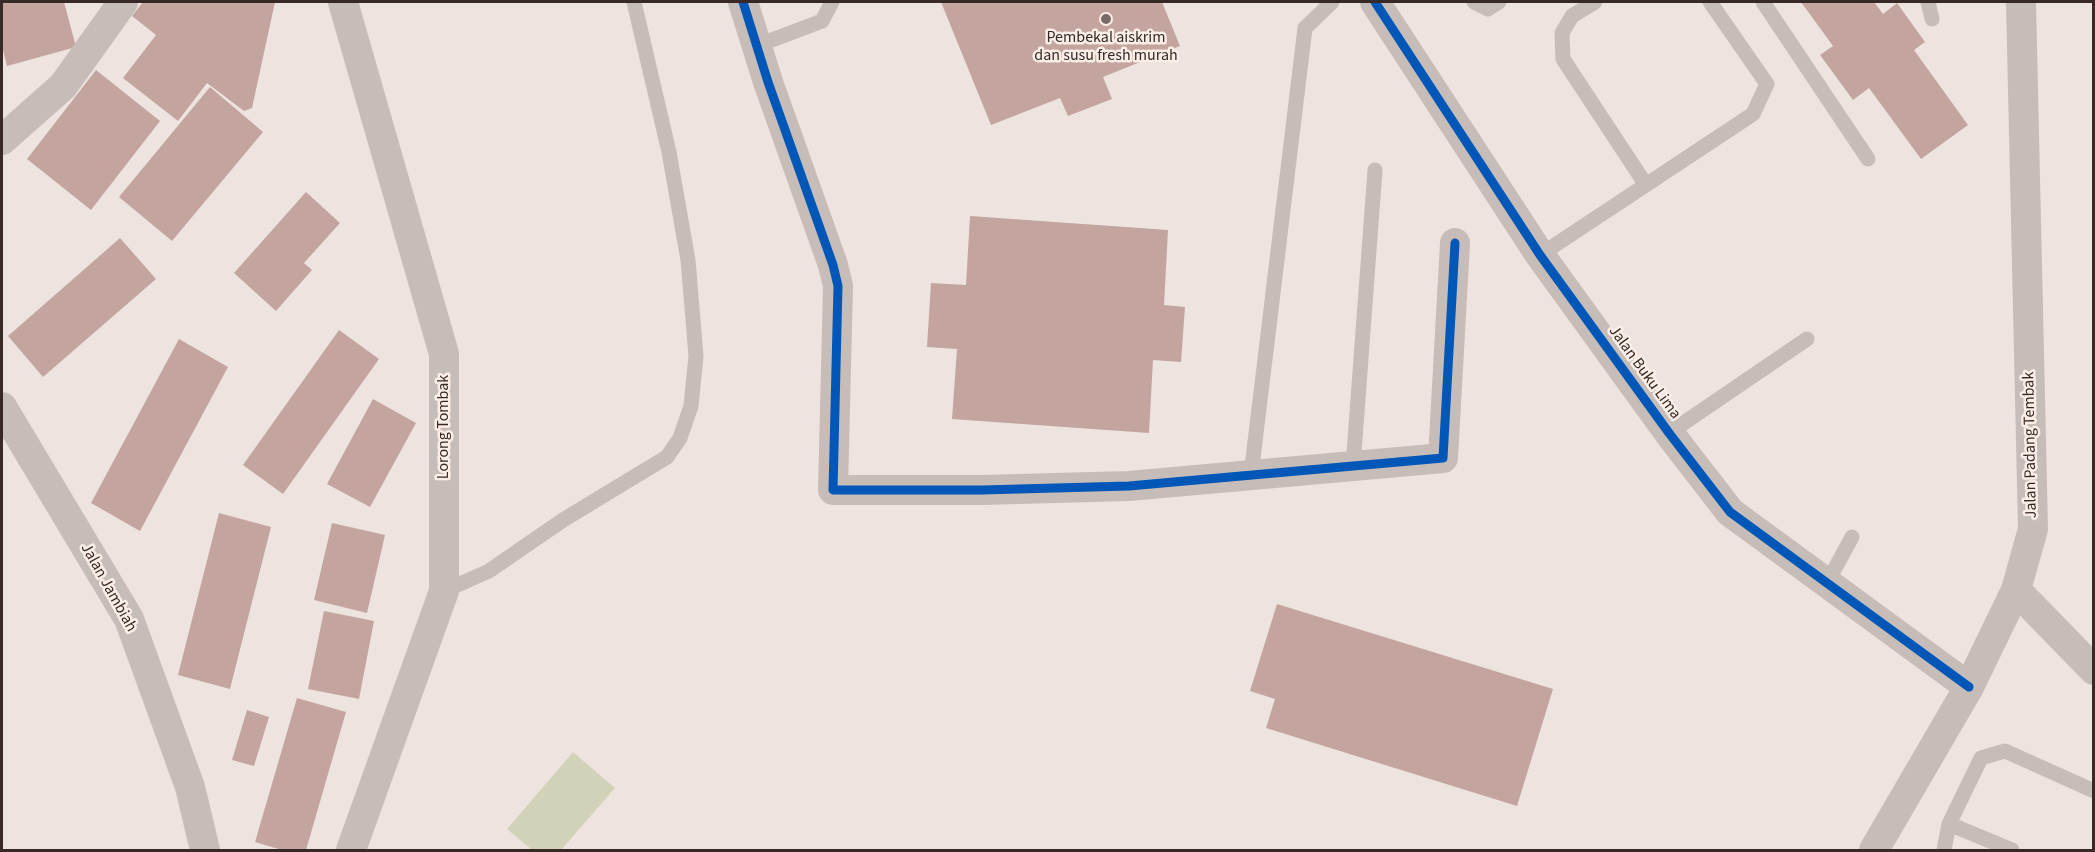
<!DOCTYPE html>
<style>
body{margin:0}
#map{position:relative;width:2095px;height:852px;overflow:hidden;background:#eee4df;font-family:"Source Sans 3",sans-serif}
canvas{display:block}
.frame{position:absolute;inset:0;border:3px solid #372926;pointer-events:none}
</style>
<div id="map">
<canvas width="2095" height="852"></canvas>
<div class="frame"></div>
</div>
<script>
const context = document.querySelector('canvas').getContext('2d');
context.lineJoin = 'round';
function fillPath(path, color) {
  context.fillStyle = color;
  context.fill(path, 'evenodd');
}
function shape(rows) {
  const path = new Path2D();
  for (const r of rows) {
    path.moveTo(r[0], r[1]);
    for (let i = 2; i < r.length; i += 2) path.lineTo(r[i], r[i + 1]);
  }
  return path;
}
function stroke(path, color, width, dash) {
  context.strokeStyle = color;
  context.lineWidth = width;
  context.lineCap = dash ? 'butt' : 'round';
  context.setLineDash(dash || []);
  context.stroke(path);
}
function write(font, color, halo, rows, align = 'center') {
  context.font = font + ' "Source Sans 3",sans-serif';
  context.lineWidth = 5;
  context.setLineDash([]);
  context.textBaseline = 'middle';
  context.strokeStyle = halo;
  context.fillStyle = color;
  for (const [text, x, y, turn = 0] of rows) {
    context.save();
    context.translate(x, y);
    context.rotate((+turn || 0) * Math.PI / 180);
    context.textAlign = isNaN(turn) ? turn : align;
    if (halo) context.strokeText(text, 0, 0);
    context.fillText(text, 0, 0);
    context.restore();
  }
}
fillPath(shape([
 [573,752,615,788,561,850,532,850,507,829]
]), '#d2d2b8');
fillPath(shape([
 [2,2,64,2,76,47,7,66,2,46],
 [143,2,275,2,252,108,244,111,207,83,178,121,123,78,156,35,132,16],
 [941,2,1162,2,1180,46,1103,77,1112,99,1068,116,1060,98,991,125],
 [1801,2,1874,2,1883,14,1897,3,1925,42,1914,50,1968,125,1921,159,1869,88,1853,100,1820,55,1833,46],
 [96,70,160,121,91,210,27,159],
 [210,87,263,132,172,241,119,197],
 [306,192,340,223,304,263,312,270,276,311,234,273],
 [970,216,1168,230,1164,305,1185,307,1181,362,1153,360,1149,433,952,419,957,349,927,347,931,283,966,285],
 [120,238,156,279,43,377,8,336],
 [339,330,379,359,283,494,243,465],
 [179,339,228,367,140,531,91,503],
 [373,399,416,423,370,507,327,484],
 [219,513,271,527,230,689,178,675],
 [332,523,385,535,367,613,314,600],
 [1277,604,1553,689,1517,806,1266,728,1275,699,1250,691],
 [324,611,374,621,359,699,308,689],
 [297,698,346,712,306,850,282,850,255,842],
 [247,710,269,717,254,766,232,760]
]), '#c3a49f');
stroke(shape([
 [1474,2,1488,9,1499,2],
 [1595,2,1572,16,1562,33,1563,59,1646,185],
 [1763,2,1868,159],
 [1928,2,1932,19],
 [756,46,822,21,832,2],
 [1540,255,1753,114,1767,84,1710,2],
 [1669,433,1807,339],
 [1353,466,1375,170],
 [1251,475,1305,28,1332,2],
 [1827,583,1852,537],
 [444,591,489,571,563,520,667,457,680,438,691,406,696,356,688,260,669,152,634,2],
 [1949,824,2012,850],
 [1944,850,1949,824,1981,758,2005,751,2094,791]
]), '#c7bdb8', 15);
stroke(shape([
 [343,2,444,354,444,591,351,850],
 [743,2,768,82,833,265,838,286,833,490,982,490,1129,486,1443,458,1455,243],
 [1375,2,1540,255,1669,433,1730,512,1969,687],
 [2,140,63,86,123,2],
 [2,407,129,619,190,787,205,850],
 [2016,590,2094,670],
 [1874,850,1969,687,2016,590,2033,529,2021,2]
]), '#c7bdb8', 30);
stroke(shape([
 [743,2,768,82,833,265,838,286,833,490,982,490,1129,486,1443,458,1455,243],
 [1375,2,1540,255,1669,433,1730,512,1969,687]
]), '#0057b8', 9);
for (const [x, y, r, color] of [
 [1106,19,6,"#776a67"]
]) {
  const dot = new Path2D();
  dot.arc(x, y, r, 0, 2 * Math.PI);
  context.fillStyle = color;
  context.fill(dot);
  stroke(dot, '#fbeee6', 2);
}
write('16px', '#372926', '#fbeee6', [
 ["Pembekal aiskrim",1106,38],
 ["dan susu fresh murah",1106,56]
]);
write('16px', '#372926', '#fbeee6', [
 ["Jalan Buku Lima",1644,373,54],
 ["Lorong Tombak",444,427,-90],
 ["Jalan Padang Tembak",2031,445,-91],
 ["Jalan Jambiah",108,588,61]
]);
</script>
